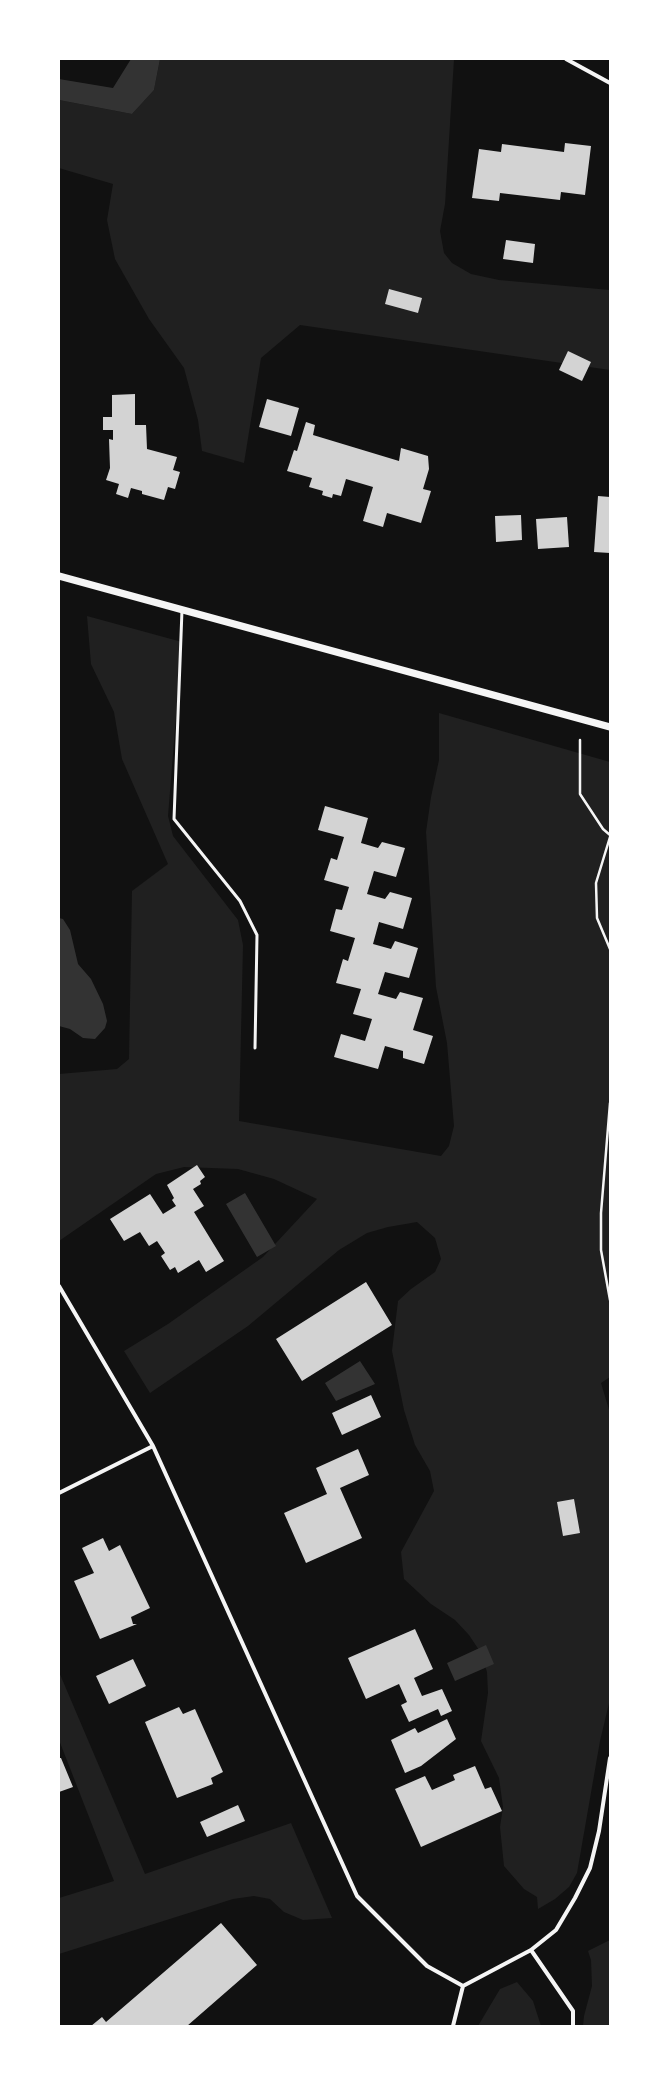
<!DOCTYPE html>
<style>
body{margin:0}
#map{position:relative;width:669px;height:2085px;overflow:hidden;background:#111;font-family:Commissioner,sans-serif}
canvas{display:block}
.frame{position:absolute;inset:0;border:60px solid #fff;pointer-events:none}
</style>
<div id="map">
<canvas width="669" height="2085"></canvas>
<div class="frame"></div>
</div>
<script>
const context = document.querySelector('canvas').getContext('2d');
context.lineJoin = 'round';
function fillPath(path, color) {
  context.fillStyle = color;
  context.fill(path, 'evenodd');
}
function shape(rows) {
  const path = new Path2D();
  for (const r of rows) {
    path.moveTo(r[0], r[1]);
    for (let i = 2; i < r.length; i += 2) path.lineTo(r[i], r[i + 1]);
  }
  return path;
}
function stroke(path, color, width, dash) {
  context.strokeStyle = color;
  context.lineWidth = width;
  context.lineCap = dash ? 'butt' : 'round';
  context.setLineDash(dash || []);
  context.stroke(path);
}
fillPath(shape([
 [160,59,454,59,445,204,440,231,444,253,452,263,471,274,499,280,610,290,610,370,300,325,261,358,244,463,202,451,198,420,184,368,149,319,115,259,107,220,113,184,59,168,59,100,132,114,154,90],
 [87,616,182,642,168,816,173,836,238,920,243,945,239,1121,441,1156,449,1146,454,1126,447,1043,436,987,426,832,431,797,439,760,439,713,610,762,610,1377,601,1383,610,1413,610,1699,600,1741,577,1873,569,1887,555,1899,538,1909,537,1897,524,1889,504,1866,500,1827,503,1807,499,1778,481,1741,488,1693,487,1672,481,1653,469,1635,455,1620,431,1604,404,1579,401,1552,434,1491,430,1471,415,1445,404,1410,392,1351,398,1301,411,1289,435,1272,441,1259,435,1238,417,1222,388,1227,367,1233,339,1250,248,1326,150,1393,124,1351,168,1324,263,1257,317,1199,274,1179,238,1169,184,1167,156,1174,59,1241,59,1074,117,1069,129,1059,132,891,168,864,122,759,114,712,91,664],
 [59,1672,145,1874,291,1823,332,1918,303,1920,284,1912,270,1899,254,1896,233,1899,59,1954,59,1898,114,1881,59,1740],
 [610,1940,610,2026,583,2026,584,2016,592,1986,591,1960,588,1951],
 [517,1982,533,2001,541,2026,478,2026,500,1989]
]), '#202020');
fillPath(shape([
 [131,59,160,59,154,90,132,114,59,100,59,79,113,88],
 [59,918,63,919,70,930,78,964,91,979,103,1004,107,1021,105,1028,95,1039,83,1038,70,1029,59,1026],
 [245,1193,276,1246,257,1257,226,1204],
 [360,1361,375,1384,336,1401,325,1383],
 [486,1645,494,1664,455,1681,447,1663]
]), '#333');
fillPath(shape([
 [565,143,591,146,585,195,561,192,560,200,500,193,499,201,472,198,479,149,501,152,502,144,564,152],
 [506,240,535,244,533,263,503,259],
 [389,289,422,298,418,313,385,304],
 [568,351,591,362,582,381,559,370],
 [135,394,135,425,146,425,147,449,177,457,173,470,180,472,175,489,168,487,164,500,142,494,142,491,131,488,128,498,116,494,119,484,106,480,110,468,109,439,113,440,113,430,103,430,103,417,112,417,112,395],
 [267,399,299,408,291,436,259,427],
 [306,422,315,425,313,435,399,461,401,448,428,456,429,469,423,489,431,491,421,523,387,513,383,527,363,521,373,487,346,479,341,496,333,494,332,498,322,495,323,491,309,487,312,478,287,471,294,450,297,451],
 [598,496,610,497,610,553,594,552],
 [521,515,522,540,496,542,495,516],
 [567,517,569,547,538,549,536,519],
 [325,806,368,818,361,843,378,848,382,842,405,848,396,877,374,871,367,894,385,899,390,892,412,898,403,929,379,922,373,944,391,949,395,941,418,948,409,978,385,972,378,994,396,999,400,992,423,998,413,1030,433,1036,424,1064,403,1058,403,1051,385,1046,378,1069,334,1057,341,1034,365,1041,372,1019,353,1014,361,989,336,983,343,959,348,961,355,938,330,931,336,909,342,910,349,887,324,880,331,858,337,860,344,837,318,830],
 [197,1165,205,1177,200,1181,201,1184,193,1189,204,1206,194,1212,224,1261,206,1272,199,1260,178,1273,175,1267,170,1270,161,1256,165,1253,157,1241,149,1246,140,1232,124,1241,110,1219,150,1194,163,1214,176,1206,172,1200,174,1198,167,1185],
 [366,1282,392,1325,302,1381,276,1339],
 [371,1395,381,1417,342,1435,332,1413],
 [358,1449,369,1475,340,1488,362,1538,306,1563,284,1513,327,1494,316,1468],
 [574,1499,580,1533,563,1536,557,1502],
 [103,1538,109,1551,120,1545,150,1608,131,1617,133,1624,137,1624,100,1639,74,1581,94,1573,82,1548],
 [415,1629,433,1669,414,1678,422,1696,442,1689,452,1711,441,1716,438,1709,409,1722,401,1705,407,1702,399,1684,366,1699,348,1658],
 [133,1659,146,1686,109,1704,96,1676],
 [179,1707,183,1714,195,1709,223,1772,211,1778,213,1784,177,1798,145,1722],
 [447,1719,456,1739,421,1766,405,1773,391,1740,415,1728,418,1733],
 [59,1758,61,1758,73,1787,59,1792],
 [475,1766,485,1789,491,1787,502,1811,421,1847,395,1789,425,1776,432,1790,455,1780,453,1775],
 [238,1805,245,1821,207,1837,200,1822],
 [221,1923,257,1965,187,2026,91,2026,102,2017,106,2022]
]), '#d3d3d3');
stroke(shape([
 [580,740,580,794,603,829,610,835],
 [610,837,596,883,597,918,610,949],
 [610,1103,601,1213,601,1250,610,1300]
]), '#f5f5f5', 2.5);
stroke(shape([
 [182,610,174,819,240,901,257,935,255,1048]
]), '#f5f5f5', 3);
stroke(shape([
 [566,59,610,83],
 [59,1286,153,1446,357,1896,427,1966,463,1986,453,2026],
 [59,1493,153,1446],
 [531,1950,573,2011,573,2026],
 [463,1986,531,1950,556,1930,575,1898,590,1868,599,1831,610,1758]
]), '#f5f5f5', 4);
stroke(shape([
 [59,576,610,727]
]), '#f5f5f5', 7);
</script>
